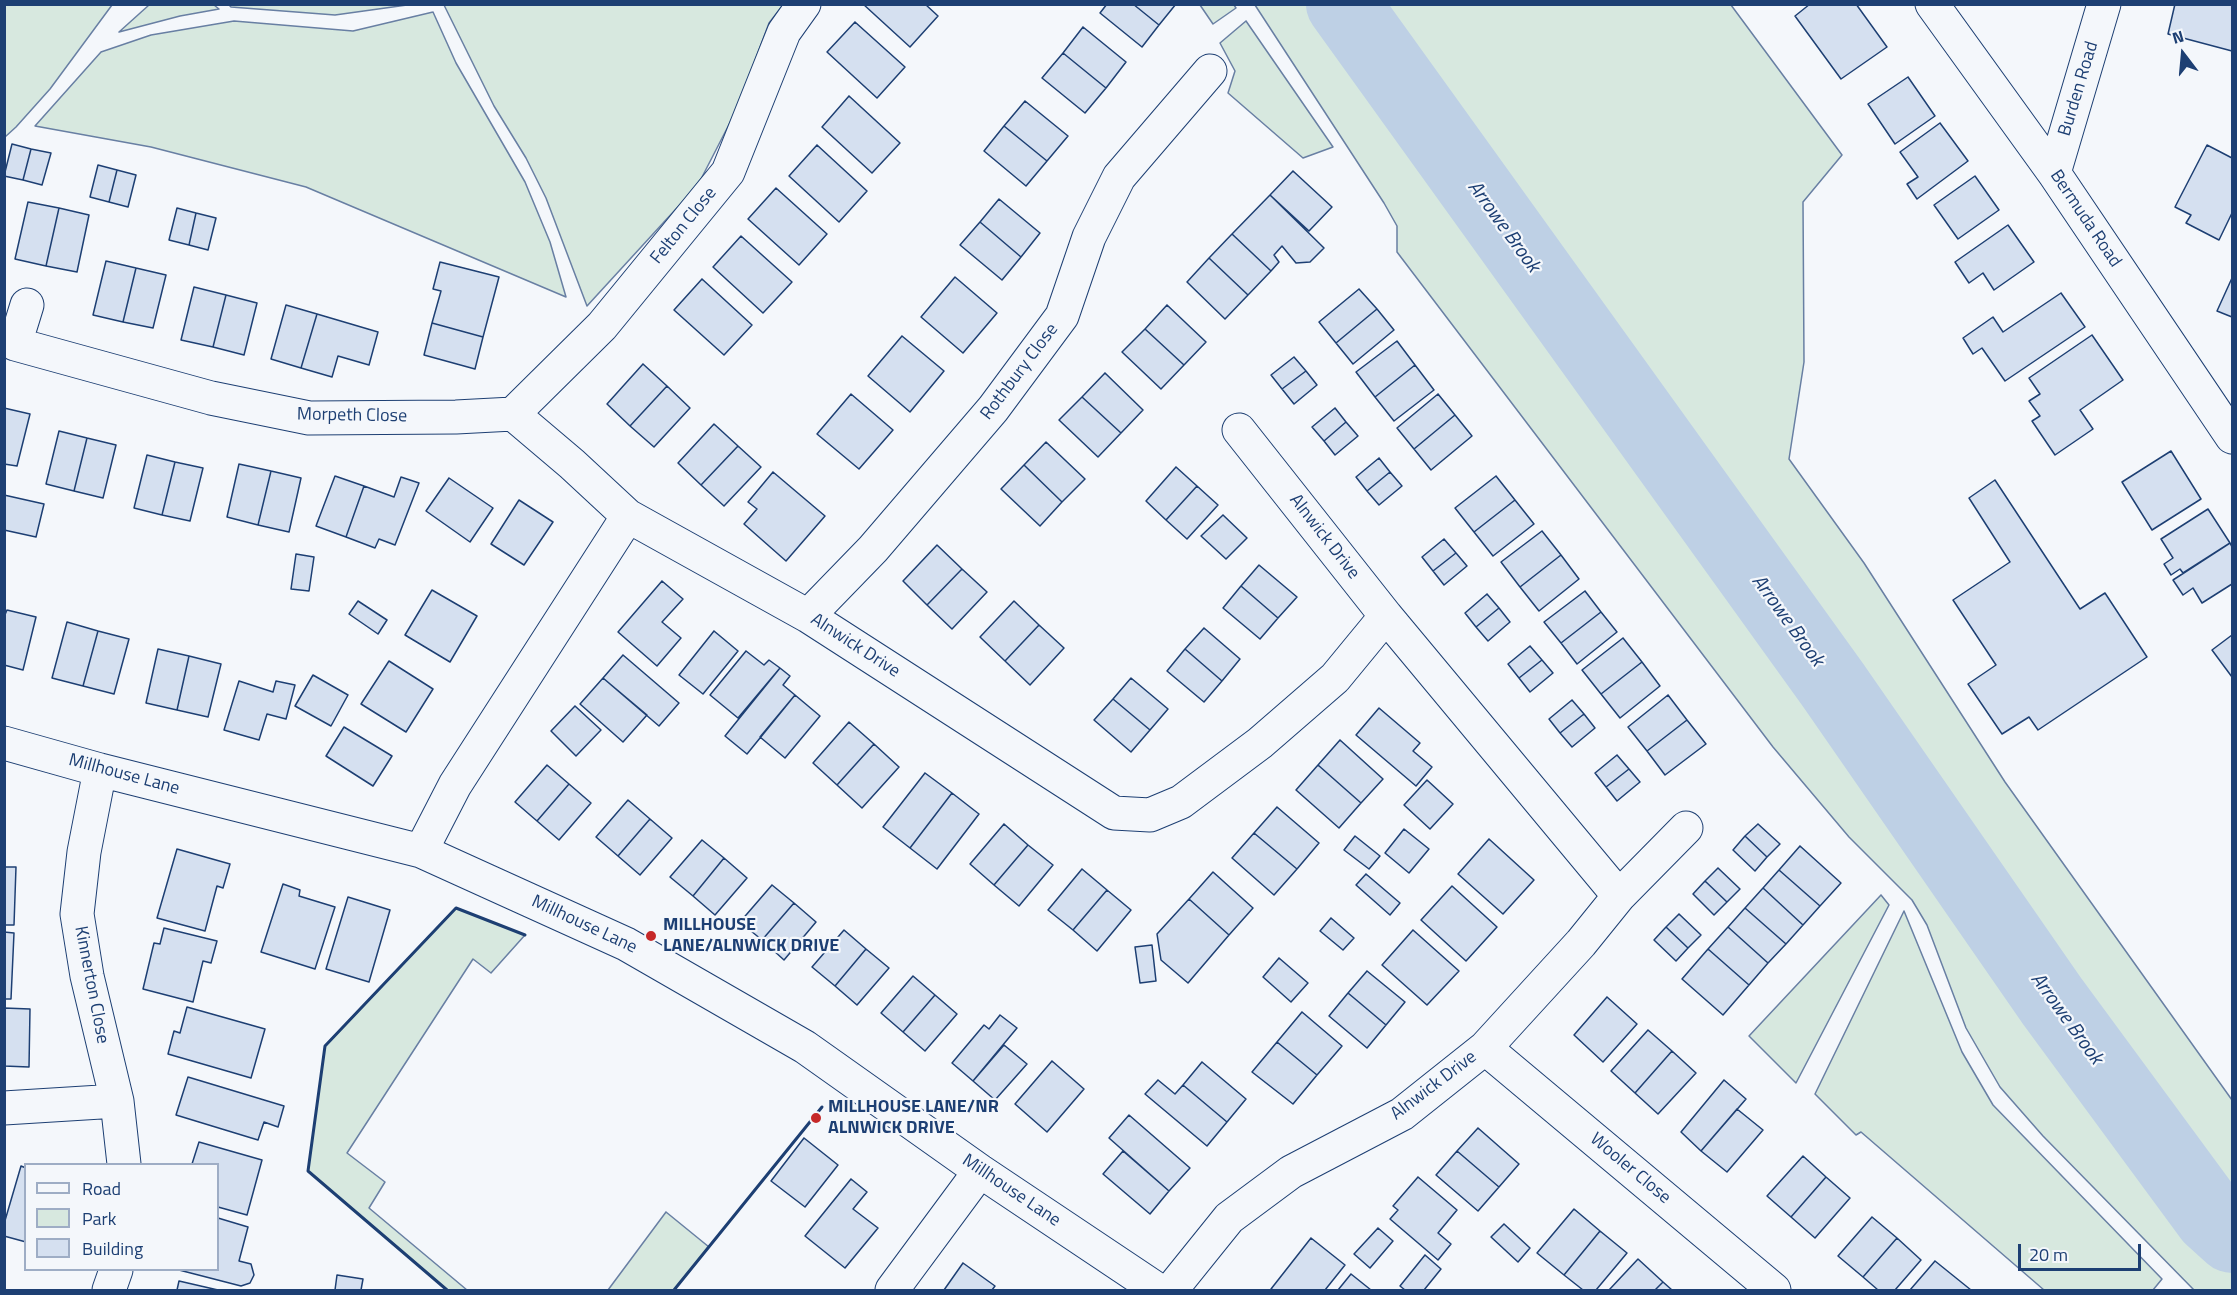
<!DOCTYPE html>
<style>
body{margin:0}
#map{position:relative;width:2237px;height:1295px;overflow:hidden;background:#f4f7fb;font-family:"Titillium Web",sans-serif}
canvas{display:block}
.frame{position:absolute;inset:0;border:6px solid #1d3f73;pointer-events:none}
.legend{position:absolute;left:24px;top:1163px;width:195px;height:108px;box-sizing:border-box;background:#f4f7fb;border:2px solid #9eadc5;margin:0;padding:8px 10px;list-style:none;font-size:18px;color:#1d3f73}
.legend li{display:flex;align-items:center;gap:12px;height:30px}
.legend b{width:30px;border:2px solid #9eadc5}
.north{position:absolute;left:2153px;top:24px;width:60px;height:60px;-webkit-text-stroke:4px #f4f7fb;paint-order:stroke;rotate:344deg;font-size:16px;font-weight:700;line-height:24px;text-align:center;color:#1d3f73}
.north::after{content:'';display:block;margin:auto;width:21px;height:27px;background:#1d3f73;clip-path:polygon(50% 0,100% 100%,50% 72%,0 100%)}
.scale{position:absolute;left:2018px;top:1244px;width:123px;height:27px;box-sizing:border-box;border:3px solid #1d3f73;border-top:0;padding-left:8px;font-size:18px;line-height:21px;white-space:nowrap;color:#1d3f73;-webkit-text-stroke:4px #f4f7fb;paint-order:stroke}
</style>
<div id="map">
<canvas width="2237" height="1295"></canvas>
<div class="frame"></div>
<ul class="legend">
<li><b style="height:8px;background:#f4f7fb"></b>Road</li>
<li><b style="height:16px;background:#d7e8df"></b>Park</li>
<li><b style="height:16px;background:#d5e0f0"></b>Building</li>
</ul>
<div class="north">N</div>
<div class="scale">20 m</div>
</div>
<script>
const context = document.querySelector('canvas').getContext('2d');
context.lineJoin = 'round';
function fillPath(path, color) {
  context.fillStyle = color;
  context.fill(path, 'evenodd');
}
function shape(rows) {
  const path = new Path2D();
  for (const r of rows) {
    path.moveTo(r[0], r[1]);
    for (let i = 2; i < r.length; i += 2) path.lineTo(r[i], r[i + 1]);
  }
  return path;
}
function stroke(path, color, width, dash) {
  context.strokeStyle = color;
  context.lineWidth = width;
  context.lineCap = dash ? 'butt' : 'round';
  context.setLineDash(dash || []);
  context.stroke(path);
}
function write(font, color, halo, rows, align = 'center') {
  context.font = font + ' "Titillium Web",sans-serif';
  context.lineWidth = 4.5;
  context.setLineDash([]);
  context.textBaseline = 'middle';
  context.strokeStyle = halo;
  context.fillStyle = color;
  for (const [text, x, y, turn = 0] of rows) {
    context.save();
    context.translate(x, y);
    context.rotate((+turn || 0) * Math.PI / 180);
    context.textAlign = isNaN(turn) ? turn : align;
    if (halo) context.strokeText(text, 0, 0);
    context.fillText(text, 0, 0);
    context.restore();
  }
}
const green = shape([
 [5,4,112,5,50,89,16,127,5,137,5,4],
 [446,4,783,5,769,23,737,109,701,179,686,198,587,306,546,198,526,158,494,106,444,5,446,4],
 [149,5,214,5,219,9,180,16,119,32,149,5],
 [229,5,407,5,335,15,231,7,229,5],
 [1200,5,1234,5,1236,8,1213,24,1200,5],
 [1255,5,1731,5,1842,155,1803,202,1804,362,1789,459,1864,563,2005,782,2232,1100,2232,1290,2194,1290,2043,1136,2000,1087,1966,1028,1927,925,1912,900,1849,837,1773,747,1397,252,1397,226,1384,203,1255,5],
 [433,12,456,63,525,182,550,242,566,297,306,187,151,147,35,126,101,52,151,35,234,21,353,31,433,12],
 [1246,21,1333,147,1303,158,1228,93,1235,71,1220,43,1246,21],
 [1881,895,1889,905,1796,1083,1749,1036,1881,895],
 [456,908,525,935,491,973,473,959,347,1153,385,1182,369,1208,467,1290,447,1290,308,1171,325,1046,456,908],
 [1904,911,1962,1052,1993,1105,2162,1279,2153,1290,2044,1290,1861,1132,1856,1135,1815,1094,1904,911],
 [666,1212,709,1247,674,1290,608,1290,666,1212]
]);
fillPath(green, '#d7e8df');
stroke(green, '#687fa3', 1.5);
stroke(shape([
 [1343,4,1833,685,2052,1001,2211,1217,2232,1236]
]), '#bed0e5', 74);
const building = shape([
 [863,4,925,4,938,16,910,47,863,4],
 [1107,4,1133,4,1159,25,1142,47,1100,13,1107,4],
 [1133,4,1176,4,1159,25,1133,4],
 [1810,4,1856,4,1887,47,1841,79,1795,16,1810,4],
 [2175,4,2232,4,2232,51,2168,34,2175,4],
 [855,22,905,67,877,98,827,52,855,22],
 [1083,27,1126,62,1106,88,1063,53,1083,27],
 [1063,53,1106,88,1085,113,1042,78,1063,53],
 [1908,77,1935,116,1895,144,1868,104,1908,77],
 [849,96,900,143,872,173,822,127,849,96],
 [1025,101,1068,136,1047,161,1004,126,1025,101],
 [1940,123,1968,161,1917,199,1907,184,1918,177,1900,152,1940,123],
 [1004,126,1047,161,1026,186,984,151,1004,126],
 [12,144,31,149,23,180,4,176,12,144],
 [817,145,867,191,839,222,789,176,817,145],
 [2207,145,2232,158,2232,213,2219,240,2186,223,2191,215,2175,207,2207,145],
 [31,149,51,153,42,185,23,180,31,149],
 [98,165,117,170,109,202,90,197,98,165],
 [117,170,136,175,128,207,109,202,117,170],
 [1293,171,1332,207,1309,231,1270,195,1293,171],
 [1975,176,1999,210,1958,239,1934,205,1975,176],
 [776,188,827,234,799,265,748,219,776,188],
 [1270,195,1324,248,1310,262,1296,263,1282,246,1274,255,1279,262,1271,271,1232,234,1270,195],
 [999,199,1040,233,1021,257,980,222,999,199],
 [28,202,59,208,46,266,15,259,28,202],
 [59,208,89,215,77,272,46,266,59,208],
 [177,208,196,213,189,245,169,240,177,208],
 [196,213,216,218,208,250,189,245,196,213],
 [980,222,1021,257,1002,280,960,245,980,222],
 [2008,225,2034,262,1994,290,1983,273,1969,283,1955,262,2008,225],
 [1232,234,1271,271,1248,295,1209,258,1232,234],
 [741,236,792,282,763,313,713,267,741,236],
 [1209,258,1248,295,1225,319,1187,282,1209,258],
 [106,261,136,268,123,322,93,315,106,261],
 [440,262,499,277,483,337,432,323,441,291,433,289,440,262],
 [136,268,166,275,153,328,123,322,136,268],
 [955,277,997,313,963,353,921,317,955,277],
 [2232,278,2232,317,2217,311,2232,278],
 [702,279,752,325,724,355,674,310,702,279],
 [194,287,226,295,213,347,181,340,194,287],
 [1359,289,1377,309,1336,343,1319,322,1359,289],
 [2061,293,2085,327,2005,381,1982,348,1973,354,1963,338,1993,317,2003,332,2061,293],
 [226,295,257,303,244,355,213,347,226,295],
 [286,305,317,314,301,368,271,359,286,305],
 [1167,305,1206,342,1184,365,1145,329,1167,305],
 [1377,309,1394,330,1353,364,1336,343,1377,309],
 [317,314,378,332,369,365,338,356,332,377,301,368,317,314],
 [432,323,483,337,475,369,424,355,432,323],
 [1145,329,1184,365,1161,389,1122,352,1145,329],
 [2092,335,2123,380,2080,410,2093,429,2055,455,2032,421,2040,416,2029,401,2040,394,2029,378,2092,335],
 [902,336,944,371,910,412,868,376,902,336],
 [1397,341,1415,365,1375,397,1356,372,1397,341],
 [1294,357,1306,371,1282,389,1271,375,1294,357],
 [643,364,667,386,630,426,607,404,643,364],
 [1415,365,1434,390,1394,421,1375,397,1415,365],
 [1306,371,1317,385,1294,404,1282,389,1306,371],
 [1105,373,1143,410,1121,433,1082,397,1105,373],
 [667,386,690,408,654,447,630,426,667,386],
 [851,394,893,430,859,469,817,434,851,394],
 [1438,394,1455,415,1414,449,1397,428,1438,394],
 [1082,397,1121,433,1098,457,1059,420,1082,397],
 [4,408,30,414,17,466,4,464,4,408],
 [1335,408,1346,422,1324,441,1312,427,1335,408],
 [1455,415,1472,436,1431,470,1414,449,1455,415],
 [1346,422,1358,436,1335,455,1324,441,1346,422],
 [714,424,738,446,701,485,678,463,714,424],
 [59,431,87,438,74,491,46,484,59,431],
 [87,438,116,445,103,498,74,491,87,438],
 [1046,442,1085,479,1062,502,1024,465,1046,442],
 [738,446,761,467,724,506,701,485,738,446],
 [2171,451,2201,499,2152,530,2122,482,2171,451],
 [147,455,175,462,162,515,134,508,147,455],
 [1379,458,1390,472,1367,491,1356,477,1379,458],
 [175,462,203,468,190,521,162,515,175,462],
 [239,464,271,471,258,525,227,517,239,464],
 [1024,465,1062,502,1040,526,1001,489,1024,465],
 [1176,467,1197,486,1166,520,1146,501,1176,467],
 [271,471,301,478,289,532,258,525,271,471],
 [773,472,825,516,786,561,744,524,757,509,748,502,773,472],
 [1390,472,1402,486,1379,505,1367,491,1390,472],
 [335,476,364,486,346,537,316,526,335,476],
 [1496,476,1515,500,1474,532,1455,508,1496,476],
 [401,477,419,483,395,545,379,539,375,548,346,537,364,486,394,497,401,477],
 [449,478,493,508,470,542,426,511,449,478],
 [1995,480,2080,609,2105,593,2147,657,2038,730,2029,717,2002,734,1968,684,1996,665,1953,600,2010,562,1969,498,1995,480],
 [1197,486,1218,505,1187,539,1166,520,1197,486],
 [4,495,44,504,36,537,4,530,4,495],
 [519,500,553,522,524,565,491,544,519,500],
 [1515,500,1534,524,1493,556,1474,532,1515,500],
 [2208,509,2230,543,2183,573,2180,569,2171,575,2164,564,2173,558,2161,539,2208,509],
 [1223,515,1247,538,1226,559,1201,536,1223,515],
 [1542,531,1561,555,1520,587,1501,562,1542,531],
 [1444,539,1456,553,1433,571,1422,557,1444,539],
 [2230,543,2232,547,2232,584,2202,603,2193,588,2183,595,2173,580,2230,543],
 [937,545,962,569,927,605,903,581,937,545],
 [1456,553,1467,566,1444,585,1433,571,1456,553],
 [296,554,314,557,309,591,291,589,296,554],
 [1561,555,1579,579,1539,611,1520,587,1561,555],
 [1259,565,1297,597,1278,618,1241,586,1259,565],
 [962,569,987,592,952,629,927,605,962,569],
 [662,581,683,599,662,622,681,638,657,666,618,632,662,581],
 [1241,586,1278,618,1260,639,1223,608,1241,586],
 [432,590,477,616,450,662,405,635,432,590],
 [1585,591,1601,612,1561,643,1544,622,1585,591],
 [1487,594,1499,608,1476,627,1465,613,1487,594],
 [358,601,387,620,378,634,349,614,358,601],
 [1014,601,1039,625,1005,661,980,637,1014,601],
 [1499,608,1510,622,1488,641,1476,627,1499,608],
 [7,610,36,617,23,670,4,665,4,617,7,610],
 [1601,612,1617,632,1577,664,1561,643,1601,612],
 [67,622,98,631,83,686,52,678,67,622],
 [1039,625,1064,648,1030,685,1005,661,1039,625],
 [1204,628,1240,659,1222,681,1185,649,1204,628],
 [98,631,129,639,114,694,83,686,98,631],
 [714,631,738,651,703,694,679,675,714,631],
 [2232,635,2232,677,2212,650,2232,635],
 [1623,638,1642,662,1601,694,1582,670,1623,638],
 [1530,646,1542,660,1519,678,1508,664,1530,646],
 [158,649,189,656,177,710,146,703,158,649],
 [1185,649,1222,681,1204,702,1167,671,1185,649],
 [746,651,764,665,769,660,780,668,738,718,710,695,746,651],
 [623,655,679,703,659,726,603,678,623,655],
 [189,656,221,664,208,717,177,710,189,656],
 [1542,660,1553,673,1530,692,1519,678,1542,660],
 [389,661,433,689,406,732,361,704,389,661],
 [1642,662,1660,686,1620,718,1601,694,1642,662],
 [780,668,790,676,783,685,795,695,747,754,725,736,780,668],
 [313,675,348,695,331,726,295,706,313,675],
 [603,678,647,715,623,742,580,704,603,678],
 [1131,678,1168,709,1150,730,1113,699,1131,678],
 [239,681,273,692,276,681,295,685,286,719,267,714,259,740,224,730,239,681],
 [795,695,820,716,785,758,760,737,795,695],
 [1668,695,1687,720,1647,751,1628,727,1668,695],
 [1113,699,1150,730,1131,752,1094,720,1113,699],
 [1572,700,1584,714,1560,733,1549,719,1572,700],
 [575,706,601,730,576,756,551,731,575,706],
 [1379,708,1420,743,1413,751,1432,767,1416,786,1356,735,1379,708],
 [1584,714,1595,728,1572,747,1560,733,1584,714],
 [1687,720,1706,744,1665,775,1647,751,1687,720],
 [849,722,874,744,837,785,813,763,849,722],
 [344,727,392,756,373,786,326,756,344,727],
 [1340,740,1383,779,1361,803,1318,765,1340,740],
 [874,744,899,767,862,808,837,785,874,744],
 [1617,755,1629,769,1606,787,1595,773,1617,755],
 [547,765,569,784,537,821,515,802,547,765],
 [1318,765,1361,803,1339,828,1296,790,1318,765],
 [1629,769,1640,782,1617,801,1606,787,1629,769],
 [925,773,952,793,910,848,883,827,925,773],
 [1427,780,1453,804,1430,829,1404,805,1427,780],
 [569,784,591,803,559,840,537,821,569,784],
 [952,793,979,814,937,869,910,848,952,793],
 [628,800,650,819,618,856,596,837,628,800],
 [1277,807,1319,843,1297,869,1254,833,1277,807],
 [650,819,672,838,640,875,618,856,650,819],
 [1004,824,1028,845,994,885,970,864,1004,824],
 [1758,824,1780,844,1767,857,1745,836,1758,824],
 [1404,829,1429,849,1409,873,1385,853,1404,829],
 [1254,833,1297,869,1274,895,1232,858,1254,833],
 [1355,836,1380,856,1369,869,1344,850,1355,836],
 [1745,836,1767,857,1755,871,1733,850,1745,836],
 [1489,839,1534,880,1503,914,1458,874,1489,839],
 [702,840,724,858,693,896,670,877,702,840],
 [1028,845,1053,865,1019,906,994,885,1028,845],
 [1800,846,1841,883,1820,906,1779,870,1800,846],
 [177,849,230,864,223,888,217,886,205,931,157,918,177,849],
 [724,858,747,878,715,915,693,896,724,858],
 [4,867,16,867,14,925,4,925,4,867],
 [1718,868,1740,889,1727,902,1705,881,1718,868],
 [1082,869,1107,890,1073,930,1048,910,1082,869],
 [1779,870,1820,906,1803,925,1763,888,1779,870],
 [1213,872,1253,908,1229,935,1189,899,1213,872],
 [1366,874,1400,903,1390,915,1356,885,1366,874],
 [1705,881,1727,902,1714,915,1693,894,1705,881],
 [283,884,300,890,299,896,335,907,315,969,261,952,283,884],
 [772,885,794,903,762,940,740,922,772,885],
 [1452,886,1497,927,1466,961,1421,920,1452,886],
 [1763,888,1803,925,1786,944,1745,908,1763,888],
 [1107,890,1131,910,1097,951,1073,930,1107,890],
 [348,897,390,910,369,982,326,969,348,897],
 [1189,899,1229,935,1188,983,1161,960,1157,934,1189,899],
 [794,903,816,922,784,960,762,940,794,903],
 [1745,908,1786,944,1768,963,1728,927,1745,908],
 [1679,914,1701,935,1688,948,1666,927,1679,914],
 [1331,918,1354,938,1343,950,1320,931,1331,918],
 [1666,927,1688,948,1676,961,1654,940,1666,927],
 [1728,927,1768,963,1749,985,1708,949,1728,927],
 [164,928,217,941,211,963,203,961,193,1002,143,989,154,943,160,944,164,928],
 [844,930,866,949,835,986,812,967,844,930],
 [1413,930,1459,971,1427,1005,1382,965,1413,930],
 [4,932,14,933,11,999,4,999,4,932],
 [1152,945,1156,981,1140,983,1135,947,1152,945],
 [866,949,889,968,857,1005,835,986,866,949],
 [1708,949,1749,985,1723,1015,1682,979,1708,949],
 [1279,958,1308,983,1291,1002,1263,977,1279,958],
 [1367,971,1405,1002,1386,1025,1348,993,1367,971],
 [913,976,935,995,903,1032,881,1013,913,976],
 [1348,993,1386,1025,1367,1048,1329,1016,1348,993],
 [935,995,957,1014,925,1051,903,1032,935,995],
 [1607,997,1637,1024,1603,1062,1574,1035,1607,997],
 [187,1007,265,1029,251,1078,168,1054,174,1031,180,1033,187,1007],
 [4,1008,30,1009,29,1067,4,1066,4,1008],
 [1302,1012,1342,1046,1317,1075,1277,1042,1302,1012],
 [1000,1015,1017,1028,973,1081,952,1063,984,1025,989,1029,1000,1015],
 [1648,1030,1672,1051,1635,1093,1611,1071,1648,1030],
 [1277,1042,1317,1075,1293,1104,1252,1072,1277,1042],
 [1004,1045,1027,1064,995,1100,973,1081,1004,1045],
 [1672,1051,1696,1073,1658,1114,1635,1093,1672,1051],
 [1052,1061,1084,1089,1047,1132,1015,1104,1052,1061],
 [1202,1062,1246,1099,1227,1122,1183,1085,1202,1062],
 [188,1077,284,1106,278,1127,264,1122,258,1140,176,1115,188,1077],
 [1158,1080,1175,1094,1183,1085,1227,1122,1207,1146,1145,1094,1158,1080],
 [1724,1080,1746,1099,1701,1151,1681,1132,1724,1080],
 [1737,1109,1763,1130,1727,1172,1701,1151,1737,1109],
 [1129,1115,1190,1168,1169,1191,1109,1138,1129,1115],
 [1478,1128,1519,1164,1499,1187,1457,1151,1478,1128],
 [804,1138,838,1165,805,1207,771,1181,804,1138],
 [199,1142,262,1160,247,1215,218,1207,218,1164,192,1164,199,1142],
 [1123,1151,1169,1191,1150,1214,1103,1174,1123,1151],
 [1457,1151,1499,1187,1478,1211,1436,1175,1457,1151],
 [1803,1156,1826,1177,1791,1217,1767,1196,1803,1156],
 [21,1166,26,1168,26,1242,4,1236,4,1224,21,1166],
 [1418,1177,1457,1210,1438,1233,1451,1244,1438,1260,1390,1219,1398,1210,1393,1206,1418,1177],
 [1826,1177,1850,1198,1815,1238,1791,1217,1826,1177],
 [851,1179,867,1192,853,1209,878,1228,845,1268,805,1236,851,1179],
 [1574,1209,1600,1231,1564,1275,1537,1253,1574,1209],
 [1872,1217,1897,1238,1863,1277,1838,1256,1872,1217],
 [218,1218,248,1227,239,1261,251,1264,254,1275,250,1283,241,1286,179,1270,218,1270,218,1218],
 [1504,1224,1530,1248,1518,1262,1491,1237,1504,1224],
 [1378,1228,1393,1241,1370,1268,1354,1254,1378,1228],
 [1600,1231,1627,1253,1596,1290,1583,1290,1564,1275,1600,1231],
 [1311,1238,1345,1265,1325,1290,1273,1290,1271,1289,1311,1238],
 [1897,1238,1921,1260,1895,1290,1878,1290,1863,1277,1897,1238],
 [1425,1255,1441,1269,1424,1290,1405,1290,1400,1286,1425,1255],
 [1638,1259,1663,1282,1655,1290,1609,1290,1638,1259],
 [1935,1261,1971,1290,1910,1290,1935,1261],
 [963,1263,995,1286,992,1290,944,1290,963,1263],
 [1351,1274,1371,1290,1338,1290,1351,1274],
 [337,1275,363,1279,361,1290,335,1290,337,1275],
 [179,1281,218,1290,177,1290,179,1281],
 [1663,1282,1672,1290,1655,1290,1663,1282]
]);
fillPath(building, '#d5e0f0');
stroke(building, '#1d3f73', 1.5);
const minor = shape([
 [1932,4,2054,173,2232,437],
 [2054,173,2104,4],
 [27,305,15,344,211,398,309,418,456,417,513,414,572,464,628,516],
 [513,414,602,326,728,172,784,32,804,4],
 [1239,430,1386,616,1619,896],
 [808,616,873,549,993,409,1062,316,1089,237,1119,177,1210,71],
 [4,743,100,770,421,851,626,944,805,1047,980,1171,1158,1290],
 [100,770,84,852,77,914,87,976,117,1101,124,1164],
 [421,851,455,785,628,516,808,616,1114,813,1150,815,1181,802,1260,743,1335,678,1386,616],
 [1485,1048,1774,1290],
 [4,1108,117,1101],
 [109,1290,116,1270],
 [892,1290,980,1171],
 [1171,1290,1229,1218,1291,1172,1402,1114,1485,1048,1581,943,1619,896,1686,828]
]);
stroke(minor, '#1d3f73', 35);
stroke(minor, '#f4f7fb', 33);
stroke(shape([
 [447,1290,308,1171,325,1046,456,908,525,935],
 [674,1290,822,1107]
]), '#1d3f73', 3);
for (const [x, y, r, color] of [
 [651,936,6,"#c62828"],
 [816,1118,6,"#c62828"]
]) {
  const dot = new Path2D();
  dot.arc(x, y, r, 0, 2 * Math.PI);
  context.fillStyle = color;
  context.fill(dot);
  stroke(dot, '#f4f7fb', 2);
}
write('18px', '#1d3f73', '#f4f7fb', [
 ["Burden Road",2079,89,-73],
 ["Bermuda Road",2085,219,56],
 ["Felton Close",684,226,-51],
 ["Rothbury Close",1020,372,-53],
 ["Morpeth Close",352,416,1],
 ["Alnwick Drive",1324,537,52],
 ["Alnwick Drive",855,646,33],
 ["Millhouse Lane",124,775,15],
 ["Millhouse Lane",584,925,25],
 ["Kinnerton Close",91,985,79],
 ["Alnwick Drive",1434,1086,-37],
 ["Wooler Close",1630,1169,40],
 ["Millhouse Lane",1011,1191,34]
]);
write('bold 18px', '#1d3f73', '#f4f7fb', [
 ["MILLHOUSE",663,926],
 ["LANE/ALNWICK DRIVE",663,947],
 ["MILLHOUSE LANE/NR",828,1108],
 ["ALNWICK DRIVE",828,1129]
], 'left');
write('italic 20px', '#1d3f73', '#f4f7fb', [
 ["Arrowe Brook",1503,227,54],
 ["Arrowe Brook",1787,621,54],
 ["Arrowe Brook",2066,1019,54]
]);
</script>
